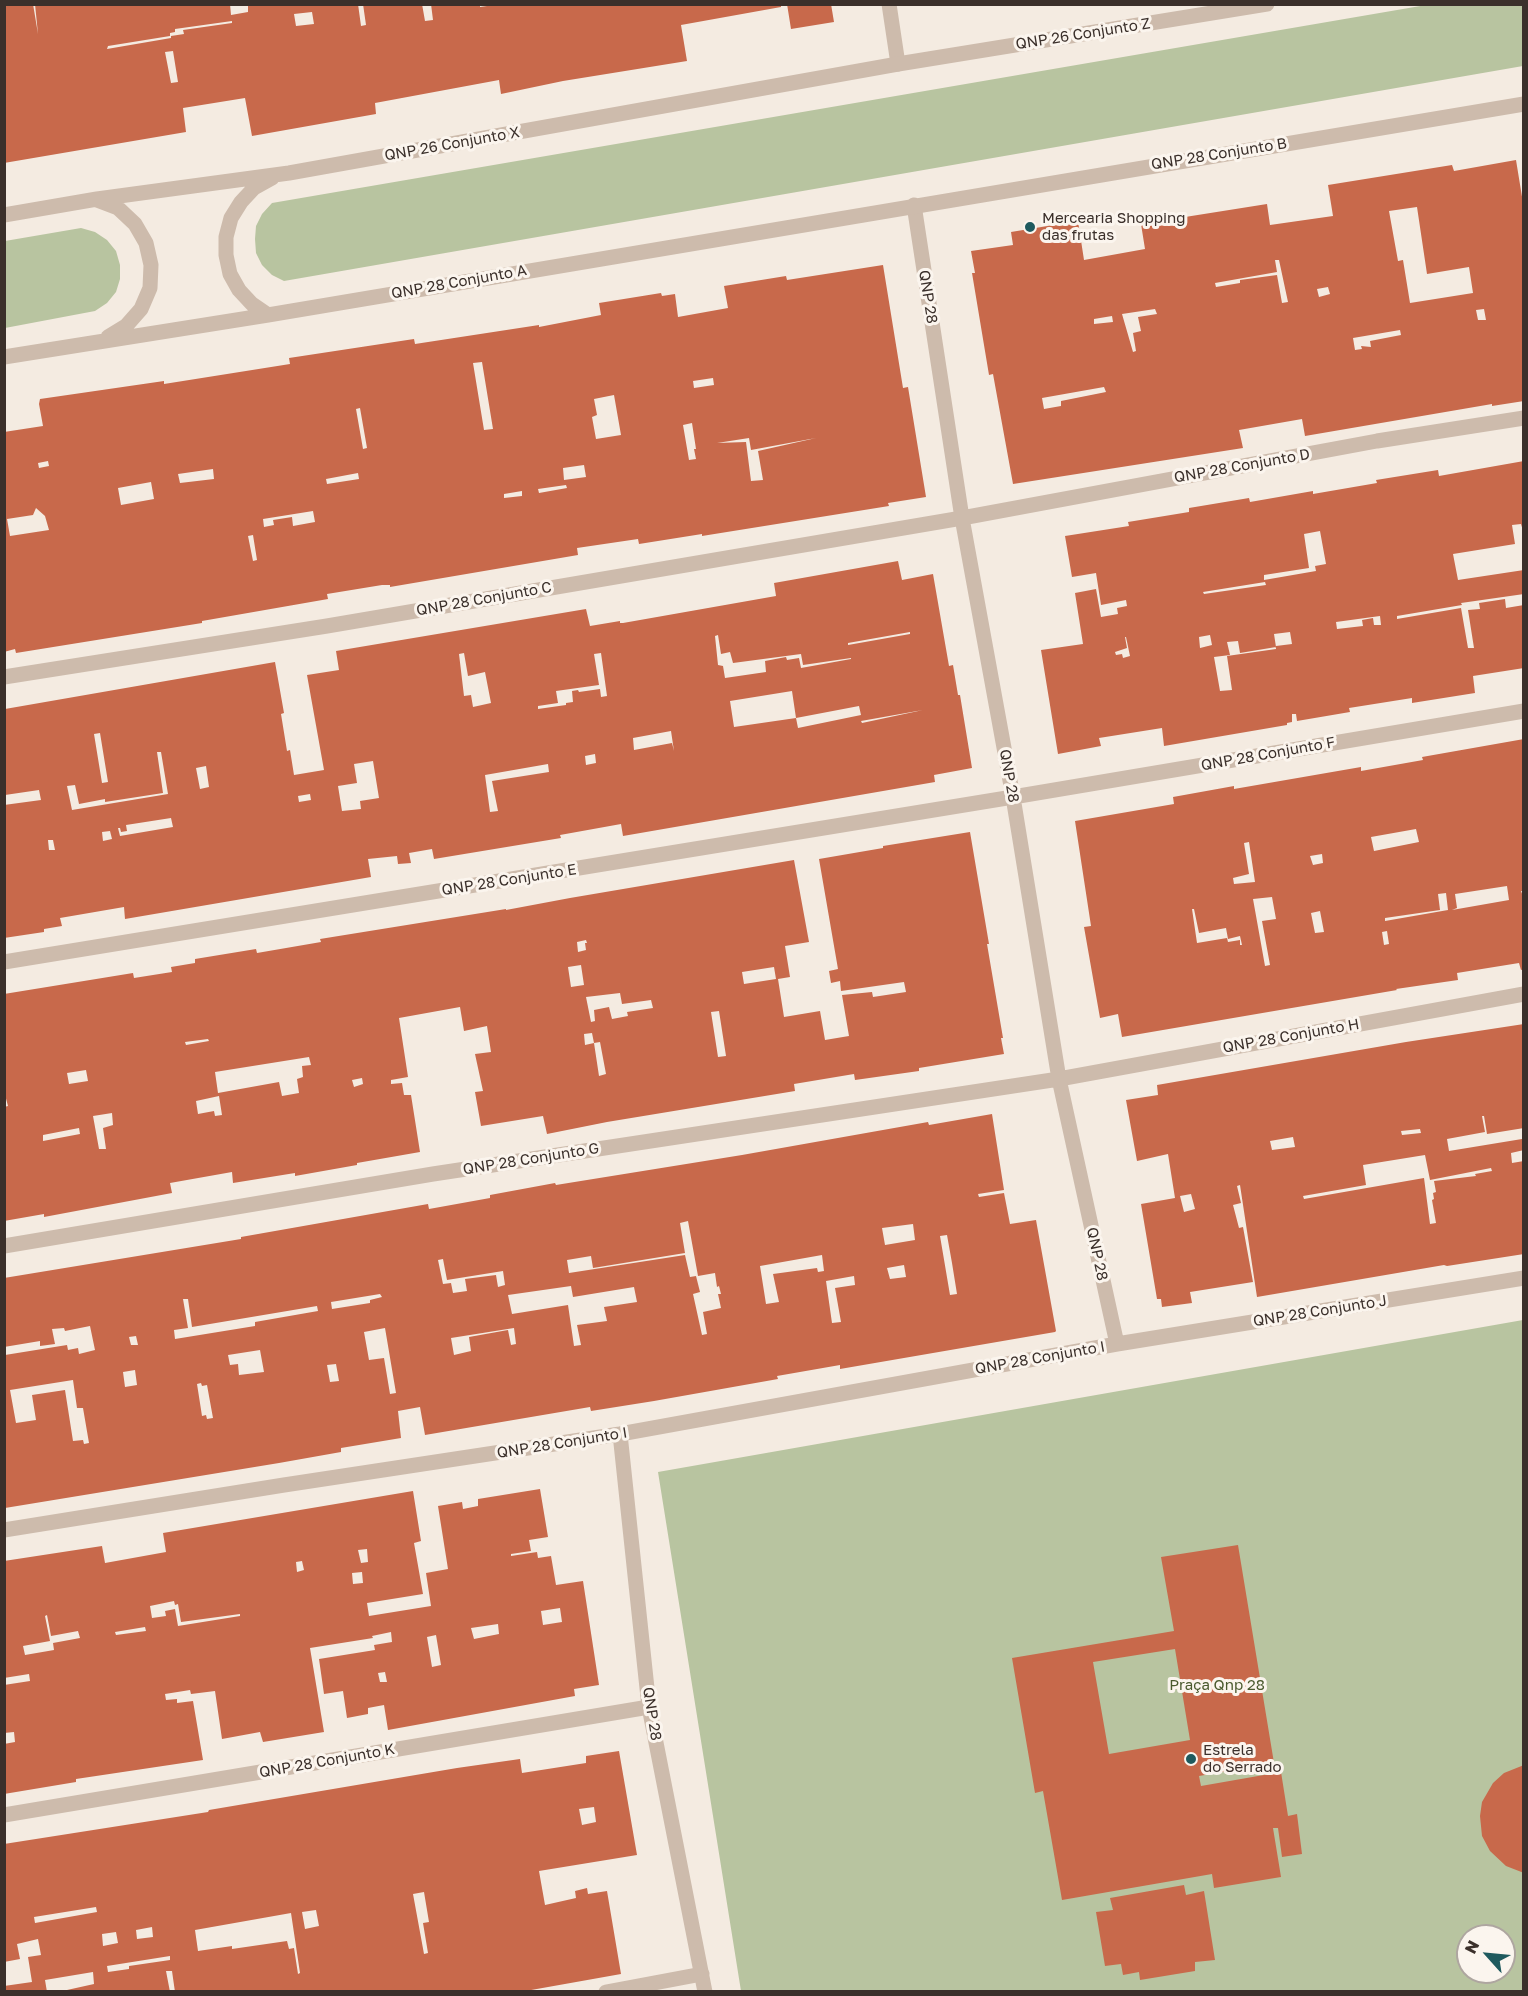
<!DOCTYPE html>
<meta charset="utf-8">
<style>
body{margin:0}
#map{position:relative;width:1528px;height:1996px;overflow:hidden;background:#f4ebe1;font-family:"Golos Text",sans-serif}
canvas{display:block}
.frame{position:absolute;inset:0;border:6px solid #3b302b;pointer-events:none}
.north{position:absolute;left:1456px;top:1924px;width:60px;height:60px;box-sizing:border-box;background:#fbf5ee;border:2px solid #aea6a0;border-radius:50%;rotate:297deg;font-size:16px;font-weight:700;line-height:24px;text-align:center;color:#3b302b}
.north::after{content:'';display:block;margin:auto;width:21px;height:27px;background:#1f5a5e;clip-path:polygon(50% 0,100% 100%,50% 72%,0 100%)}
</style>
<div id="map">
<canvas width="1528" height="1996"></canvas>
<div class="frame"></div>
<div class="north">N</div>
</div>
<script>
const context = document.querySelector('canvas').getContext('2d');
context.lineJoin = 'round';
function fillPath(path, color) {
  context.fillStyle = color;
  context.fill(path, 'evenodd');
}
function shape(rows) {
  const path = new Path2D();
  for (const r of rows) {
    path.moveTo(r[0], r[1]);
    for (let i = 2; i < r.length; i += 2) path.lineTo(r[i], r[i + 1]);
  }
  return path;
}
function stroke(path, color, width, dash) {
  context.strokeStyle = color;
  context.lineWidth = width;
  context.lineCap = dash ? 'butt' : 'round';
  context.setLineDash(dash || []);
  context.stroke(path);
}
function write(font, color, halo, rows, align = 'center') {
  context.font = font + ' "Golos Text",sans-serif';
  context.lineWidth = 6;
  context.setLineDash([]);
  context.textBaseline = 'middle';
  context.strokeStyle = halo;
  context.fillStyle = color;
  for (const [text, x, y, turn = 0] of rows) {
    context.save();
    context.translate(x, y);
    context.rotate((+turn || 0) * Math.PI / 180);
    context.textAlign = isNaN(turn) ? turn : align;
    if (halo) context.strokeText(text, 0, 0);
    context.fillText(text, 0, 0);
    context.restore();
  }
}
fillPath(shape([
 [1432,4,1523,5,1523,66,284,281,272,275,262,265,256,253,255,239,256,226,262,214,272,203],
 [81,228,95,232,107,240,116,251,120,265,120,279,116,292,107,303,95,311,5,328,5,241],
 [1523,1320,1523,1991,741,1991,658,1472],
 [1468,1936,1504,1936,1504,1972,1468,1972]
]), '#b8c4a0');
fillPath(shape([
 [4,4,33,4,38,34,35,4,230,4,231,15,248,12,248,4,358,4,361,26,366,25,363,4,422,4,425,21,433,20,431,4,480,4,480,7,487,6,486,5,781,5,781,7,681,25,687,61,563,81,501,94,499,80,375,103,376,114,252,136,245,98,183,108,186,132,4,163],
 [312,12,314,24,296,26,294,14],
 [232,21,232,23,183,30,184,34,171,36,171,38,107,49,108,46,170,36,170,33,175,32,175,29],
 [173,51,178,82,171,83,165,52],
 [787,4,831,4,834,22,791,29],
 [1516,160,1524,209,1524,401,1492,406,1492,404,1305,436,1302,419,1239,430,1243,448,1013,484,993,374,989,375,972,273,975,273,971,251,1013,245,1011,232,1078,221,1084,260,1145,249,1141,224,1267,204,1270,225,1333,216,1328,185,1452,165,1454,171],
 [1417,207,1427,274,1469,267,1473,293,1410,303,1403,260,1398,261,1389,211],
 [1275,260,1279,260,1288,302,1282,303,1277,275,1240,280,1240,283,1216,287,1215,283,1277,272],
 [1328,287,1330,294,1319,297,1317,289],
 [1155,309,1157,314,1138,317,1141,331,1133,333,1136,351,1133,352,1122,314],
 [1484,309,1486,320,1478,320,1476,310],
 [1112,316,1113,322,1094,324,1094,319],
 [1400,330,1401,335,1370,341,1371,347,1361,346,1362,349,1355,350,1353,338],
 [1104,387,1106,392,1061,401,1061,406,1044,409,1042,398],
 [883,265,903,388,908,387,926,497,888,503,889,506,702,536,702,534,639,544,638,539,577,548,578,555,390,587,390,585,382,585,327,594,328,599,202,621,202,623,16,653,15,649,4,652,4,432,43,426,39,404,40,399,164,381,164,384,290,364,289,358,414,339,415,344,539,325,539,327,601,315,599,303,661,293,662,296,675,294,678,317,728,308,724,286,786,276,787,280],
 [482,362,493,429,484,430,473,363],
 [713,378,714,385,694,388,693,381],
 [614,395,621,435,596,439,592,417,597,415,594,399],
 [360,408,367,448,363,449,356,409],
 [692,423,696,449,694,449,696,459,689,460,683,425],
 [749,438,751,450,816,438,758,451,763,480,751,481,746,442,717,443],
 [48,461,49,466,39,468,38,463],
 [584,465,586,477,564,480,563,468],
 [213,469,214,479,180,483,178,474],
 [358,473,359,479,327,484,326,479],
 [151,482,154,499,121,505,118,488],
 [566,485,567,488,539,493,538,489],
 [522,491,522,496,504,498,504,494],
 [36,508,45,516,49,530,10,536,7,519,33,515],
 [313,511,315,522,293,526,292,517,273,520,274,525,264,527,263,519],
 [253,535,257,560,253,561,248,536],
 [1524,461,1524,534,1521,524,1512,525,1515,544,1453,554,1458,580,1524,570,1524,594,1461,603,1462,605,1397,616,1397,619,1461,608,1468,648,1474,648,1468,610,1480,609,1479,603,1505,599,1506,608,1524,605,1524,668,1473,676,1475,693,1412,703,1412,698,1349,708,1350,712,1297,721,1296,714,1292,714,1292,722,1287,723,1287,725,1164,746,1162,728,1099,738,1101,746,1058,754,1041,650,1083,644,1075,593,1096,589,1101,617,1118,614,1117,608,1127,606,1126,600,1101,605,1096,573,1072,577,1065,536,1129,526,1128,522,1189,512,1189,508,1249,498,1250,502,1313,491,1313,494,1377,483,1376,480,1438,470,1439,476],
 [1320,531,1326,564,1315,566,1316,571,1264,580,1264,575,1309,568,1304,534],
 [1265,582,1266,585,1204,594,1203,592],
 [1380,616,1381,625,1374,625,1373,618,1362,620,1363,626,1337,629,1336,622],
 [1290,632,1292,644,1276,646,1276,649,1227,656,1232,690,1220,691,1214,657,1230,655,1227,642,1238,641,1240,653,1276,647,1274,634],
 [1210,635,1212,645,1200,648,1199,637],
 [1125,637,1126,637,1130,656,1123,658,1122,654,1116,655,1115,652,1127,648],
 [898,561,902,580,933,574,949,666,953,665,958,695,960,695,972,768,934,775,935,782,623,836,621,824,560,835,561,838,434,859,432,849,409,853,411,863,398,864,397,856,368,859,371,877,125,919,124,907,60,918,62,926,44,929,44,932,4,938,4,805,41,800,39,790,5,795,5,709,275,662,284,713,281,714,287,751,290,750,294,775,324,770,307,675,339,670,336,651,586,609,590,626,620,621,620,623,623,623,776,596,774,583],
 [910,632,910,634,848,645,848,643],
 [718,635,721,654,730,652,733,663,801,654,803,665,851,658,851,659,801,668,799,658,787,660,786,657,765,661,766,672,725,678,723,666,718,665,715,636],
 [464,653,468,676,485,672,491,703,473,707,471,695,464,696,459,654],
 [601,653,607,696,601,697,600,689,579,692,578,690,572,691,573,702,566,703,566,705,538,709,538,706,558,703,556,691,599,685,594,654],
 [792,691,796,718,859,706,861,715,798,728,796,718,734,727,730,701],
 [923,710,862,723,861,721],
 [671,731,674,751,672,743,634,750,633,738],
 [100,733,108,782,102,783,94,734],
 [157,752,161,752,168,794,72,810,67,786,75,785,79,804,105,799,105,802,163,793],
 [595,754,596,763,586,765,585,756],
 [373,761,379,798,360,801,361,809,342,811,338,786,357,783,354,764],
 [548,764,549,772,492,781,498,811,490,812,485,775],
 [206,766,209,787,200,789,196,768],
 [310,794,311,800,299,802,298,796],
 [171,818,173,827,120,836,118,828,120,828,121,832,127,831,126,825],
 [110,831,112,839,103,841,102,832],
 [48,840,53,840,55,850,49,850],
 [1524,739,1524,891,1521,891,1524,899,1524,969,1521,970,1519,963,1457,973,1458,980,1396,989,1397,990,1122,1037,1118,1014,1100,1018,1084,927,1091,926,1075,821,1174,804,1173,797,1234,786,1234,789,1361,767,1361,771,1423,760,1422,757],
 [1416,829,1419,842,1374,851,1371,837],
 [1249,842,1255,882,1234,884,1233,878,1249,874,1244,843],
 [1322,854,1323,863,1313,865,1310,856],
 [1507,886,1509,900,1452,910,1457,908,1455,894],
 [1446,893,1448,910,1385,921,1385,918,1440,910,1438,894],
 [1272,897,1276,919,1262,921,1270,965,1265,966,1253,899],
 [1192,909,1194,909,1199,933,1226,928,1228,939,1240,936,1242,945,1240,945,1240,940,1228,942,1227,938,1197,943],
 [1320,911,1324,932,1315,933,1311,913],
 [1387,931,1389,944,1384,945,1382,932],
 [970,832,989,944,987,944,1003,1038,1001,1038,1004,1054,919,1068,919,1071,855,1080,854,1074,794,1084,795,1091,607,1122,547,1134,543,1116,481,1126,475,1092,483,1091,475,1054,491,1052,487,1026,464,1031,460,1007,399,1018,408,1077,391,1080,391,1084,402,1083,404,1095,411,1095,420,1152,357,1163,357,1165,295,1176,295,1173,233,1183,232,1172,170,1183,172,1193,44,1217,44,1214,4,1221,4,1107,8,1106,4,1091,4,994,133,973,134,978,172,972,171,967,195,963,195,959,256,949,257,953,321,942,320,939,506,909,506,910,570,898,794,860,809,942,785,946,790,977,778,979,784,1017,820,1011,825,1040,849,1036,842,995,872,992,873,997,906,992,904,982,841,991,840,981,831,983,829,971,838,969,819,859,883,848,883,846],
 [586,940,587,943,585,943,586,950,578,952,577,942],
 [581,965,584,985,571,987,568,967],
 [774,967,776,979,744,984,742,972],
 [620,993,622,1004,651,1000,653,1008,627,1012,628,1016,612,1019,609,1007,594,1010,595,1021,591,1022,586,997],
 [719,1011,726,1056,718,1057,711,1012],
 [592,1033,594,1043,600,1042,606,1074,599,1076,594,1043,585,1045,584,1034],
 [208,1039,209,1041,186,1045,185,1042],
 [309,1057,311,1065,302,1066,303,1077,297,1079,299,1093,282,1096,279,1082,218,1093,215,1072],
 [86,1070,88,1081,69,1084,67,1073],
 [362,1078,363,1084,354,1087,352,1080],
 [219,1096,222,1115,215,1116,214,1111,198,1114,196,1101],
 [112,1113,113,1125,103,1128,106,1149,99,1149,93,1116],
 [79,1128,80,1134,43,1141,43,1135],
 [1524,1024,1524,1128,1487,1134,1484,1116,1482,1116,1485,1132,1447,1139,1449,1151,1522,1139,1524,1150,1511,1153,1512,1163,1524,1161,1524,1254,1447,1266,1444,1265,1257,1297,1240,1185,1237,1186,1241,1203,1233,1205,1239,1228,1243,1227,1253,1282,1190,1292,1192,1303,1162,1307,1161,1299,1157,1299,1141,1204,1175,1198,1168,1154,1137,1161,1126,1100,1158,1095,1157,1085,1406,1042],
 [1420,1129,1421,1133,1402,1135,1401,1131],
 [1293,1137,1295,1147,1272,1150,1270,1141],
 [1425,1155,1430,1180,1491,1168,1492,1171,1475,1174,1476,1176,1434,1181,1436,1192,1433,1193,1434,1199,1432,1200,1436,1223,1430,1224,1424,1178,1304,1199,1303,1196,1366,1185,1363,1165],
 [1191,1194,1195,1209,1184,1212,1180,1196],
 [992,1114,1004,1190,978,1194,979,1197,1004,1193,1010,1224,1036,1220,1056,1331,1055,1332,840,1369,840,1365,777,1376,778,1379,654,1401,591,1411,590,1407,425,1435,420,1407,398,1411,401,1438,341,1448,341,1452,279,1463,5,1508,5,1355,67,1345,68,1350,78,1348,79,1354,95,1350,90,1326,65,1331,64,1328,52,1329,55,1344,40,1346,40,1341,4,1347,4,1278,241,1239,241,1237,428,1204,429,1209,490,1198,490,1195,555,1183,556,1185,742,1155,928,1122,929,1125],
 [688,1221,698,1276,715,1273,717,1287,719,1286,721,1294,718,1294,721,1308,703,1312,707,1334,702,1335,693,1294,700,1292,696,1276,690,1277,685,1255,569,1273,567,1260,591,1256,593,1268,685,1253,680,1223],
 [913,1224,915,1240,885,1245,882,1228],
 [947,1235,952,1263,957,1294,950,1295,940,1236],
 [822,1255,824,1271,818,1272,817,1268,773,1274,779,1302,766,1304,760,1266],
 [443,1259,447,1280,503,1271,505,1285,498,1287,496,1275,465,1279,467,1291,453,1293,451,1283,443,1284,438,1260],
 [904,1265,906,1277,890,1279,887,1268],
 [854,1276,855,1285,835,1288,841,1322,832,1323,826,1281],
 [571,1286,573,1297,634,1287,637,1302,604,1307,607,1321,577,1325,581,1345,574,1346,568,1305,512,1314,508,1295],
 [380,1294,382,1297,370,1300,370,1303,332,1309,331,1302],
 [183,1299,188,1299,192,1327,317,1306,318,1311,255,1322,255,1326,175,1339,174,1330,188,1328],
 [385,1328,396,1393,390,1394,384,1358,369,1360,364,1332],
 [514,1328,516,1344,511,1345,508,1330,469,1337,471,1351,454,1355,451,1338],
 [136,1336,138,1345,131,1345,129,1337],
 [260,1350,264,1372,239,1375,238,1364,230,1365,228,1355],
 [336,1364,339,1381,330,1382,327,1365],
 [135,1370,137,1385,125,1387,123,1372],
 [73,1380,77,1408,83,1408,89,1443,84,1444,83,1440,73,1441,65,1390,32,1395,36,1420,16,1423,10,1390],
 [201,1383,202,1386,207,1385,213,1418,207,1419,206,1415,202,1416,197,1384],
 [540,1489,548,1537,529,1540,531,1551,511,1554,511,1556,537,1552,538,1558,551,1556,556,1585,583,1581,599,1685,574,1689,575,1696,388,1730,384,1705,368,1708,368,1714,347,1718,343,1691,324,1694,319,1659,375,1650,374,1645,392,1642,391,1632,372,1636,373,1638,310,1648,324,1732,263,1742,260,1732,222,1739,215,1691,191,1694,190,1690,165,1694,166,1700,177,1699,177,1703,193,1701,203,1760,76,1779,76,1782,4,1794,4,1744,15,1742,14,1732,4,1733,4,1685,30,1681,29,1674,4,1678,4,1561,102,1546,105,1563,166,1552,163,1533,413,1491,421,1541,414,1543,423,1594,367,1603,369,1616,431,1606,426,1573,448,1569,438,1506,462,1502,463,1509,478,1506,478,1499],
 [367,1549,368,1562,361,1563,358,1550],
 [302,1561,304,1570,297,1572,296,1562],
 [362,1572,363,1583,353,1584,352,1573],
 [174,1601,175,1605,178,1604,181,1622,240,1614,240,1616,178,1626,175,1609,165,1611,166,1616,152,1618,150,1606],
 [560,1608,562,1622,543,1625,541,1611],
 [47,1615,51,1636,78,1631,80,1638,53,1643,54,1650,25,1655,23,1646,50,1641,45,1616],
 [498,1624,499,1634,474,1639,471,1628],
 [145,1627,146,1631,116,1635,115,1632],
 [436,1635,441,1665,432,1667,427,1637],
 [385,1672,387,1682,380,1682,378,1673],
 [1238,1545,1274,1763,1199,1776,1201,1786,1281,1772,1288,1816,1297,1814,1302,1854,1282,1857,1278,1828,1273,1828,1281,1877,1214,1888,1212,1874,1062,1900,1043,1791,1035,1793,1012,1658,1174,1631,1161,1557],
 [1175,1649,1190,1740,1109,1754,1093,1662],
 [619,1751,637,1855,539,1871,545,1905,576,1898,575,1891,587,1888,588,1894,607,1891,621,1974,520,1992,175,1992,172,1971,166,1971,170,1992,58,1992,94,1984,93,1972,45,1980,47,1992,4,1992,4,1986,32,1982,28,1957,41,1955,38,1939,17,1944,20,1959,4,1962,4,1844,208,1812,209,1810,457,1768,520,1759,522,1773,586,1763,586,1756],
 [594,1807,596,1822,582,1825,579,1809],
 [424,1892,429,1922,423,1923,428,1953,424,1954,413,1894],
 [96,1907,97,1912,35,1923,34,1917],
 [316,1910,319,1926,305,1929,302,1912],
 [291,1913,300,1973,298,1974,294,1948,289,1949,287,1941,232,1949,232,1946,198,1951,195,1930],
 [152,1927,153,1937,137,1939,136,1930],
 [116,1932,118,1943,103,1946,102,1934],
 [170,1956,170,1960,129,1966,129,1969,108,1972,107,1966],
 [1524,1765,1524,1873,1506,1866,1490,1851,1482,1836,1480,1816,1482,1802,1493,1783,1504,1773],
 [1184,1885,1186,1895,1204,1891,1215,1960,1195,1962,1195,1971,1140,1980,1139,1972,1123,1975,1121,1964,1105,1966,1096,1912,1113,1910,1110,1898]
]), '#c8694b');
stroke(shape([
 [889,4,898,64],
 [914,205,962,518,1013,797,1059,1079,1117,1344],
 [4,677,327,626,962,518,1377,441,1524,418],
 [4,962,1013,797,1524,711],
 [4,1246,433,1174,1059,1079,1524,994],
 [620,1434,649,1707,705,1992],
 [4,1530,284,1485,620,1434,1117,1344,1524,1278],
 [4,1815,649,1707],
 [606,1992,702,1974]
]), '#cdbbac', 15);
stroke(shape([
 [97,200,118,208,135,224,146,243,151,265,150,288,141,309,126,326,108,337],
 [4,215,97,199,289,173,898,64,1267,4],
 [268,315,252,304,239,290,230,274,226,255,226,237,231,218,241,202,254,188,272,178],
 [4,357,268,315,1524,104]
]), '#cdbbac', 15);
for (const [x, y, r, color] of [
 [1030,227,6,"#1f5a5e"],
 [1191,1759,6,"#1f5a5e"]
]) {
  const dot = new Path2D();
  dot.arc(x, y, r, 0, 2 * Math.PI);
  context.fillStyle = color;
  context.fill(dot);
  stroke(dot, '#fbf5ee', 2);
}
write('15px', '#3b302b', '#fbf5ee', [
 ["QNP 26 Conjunto Z",1083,34,-9],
 ["QNP 26 Conjunto X",452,144,-10],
 ["QNP 28 Conjunto B",1219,154,-9],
 ["QNP 28 Conjunto A",459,282,-10],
 ["QNP 28",928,297,81],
 ["QNP 28 Conjunto D",1242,466,-10],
 ["QNP 28 Conjunto C",484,599,-10],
 ["QNP 28 Conjunto F",1268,754,-10],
 ["QNP 28",1009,776,80],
 ["QNP 28 Conjunto E",509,880,-9],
 ["QNP 28 Conjunto H",1291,1036,-10],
 ["QNP 28 Conjunto G",531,1159,-9],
 ["QNP 28",1097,1254,78],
 ["QNP 28 Conjunto J",1320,1311,-9],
 ["QNP 28 Conjunto I",1040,1358,-10],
 ["QNP 28 Conjunto I",562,1443,-9],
 ["QNP 28",652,1714,81],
 ["QNP 28 Conjunto K",327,1761,-10]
]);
write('15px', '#3b302b', '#fbf5ee', [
 ["Mercearia Shopping",1042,218],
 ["das frutas",1042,235],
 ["Estrela",1203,1750],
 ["do Serrado",1203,1767]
], 'left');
write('15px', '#4a5a2e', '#fbf5ee', [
 ["Praça Qnp 28",1217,1685]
]);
</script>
